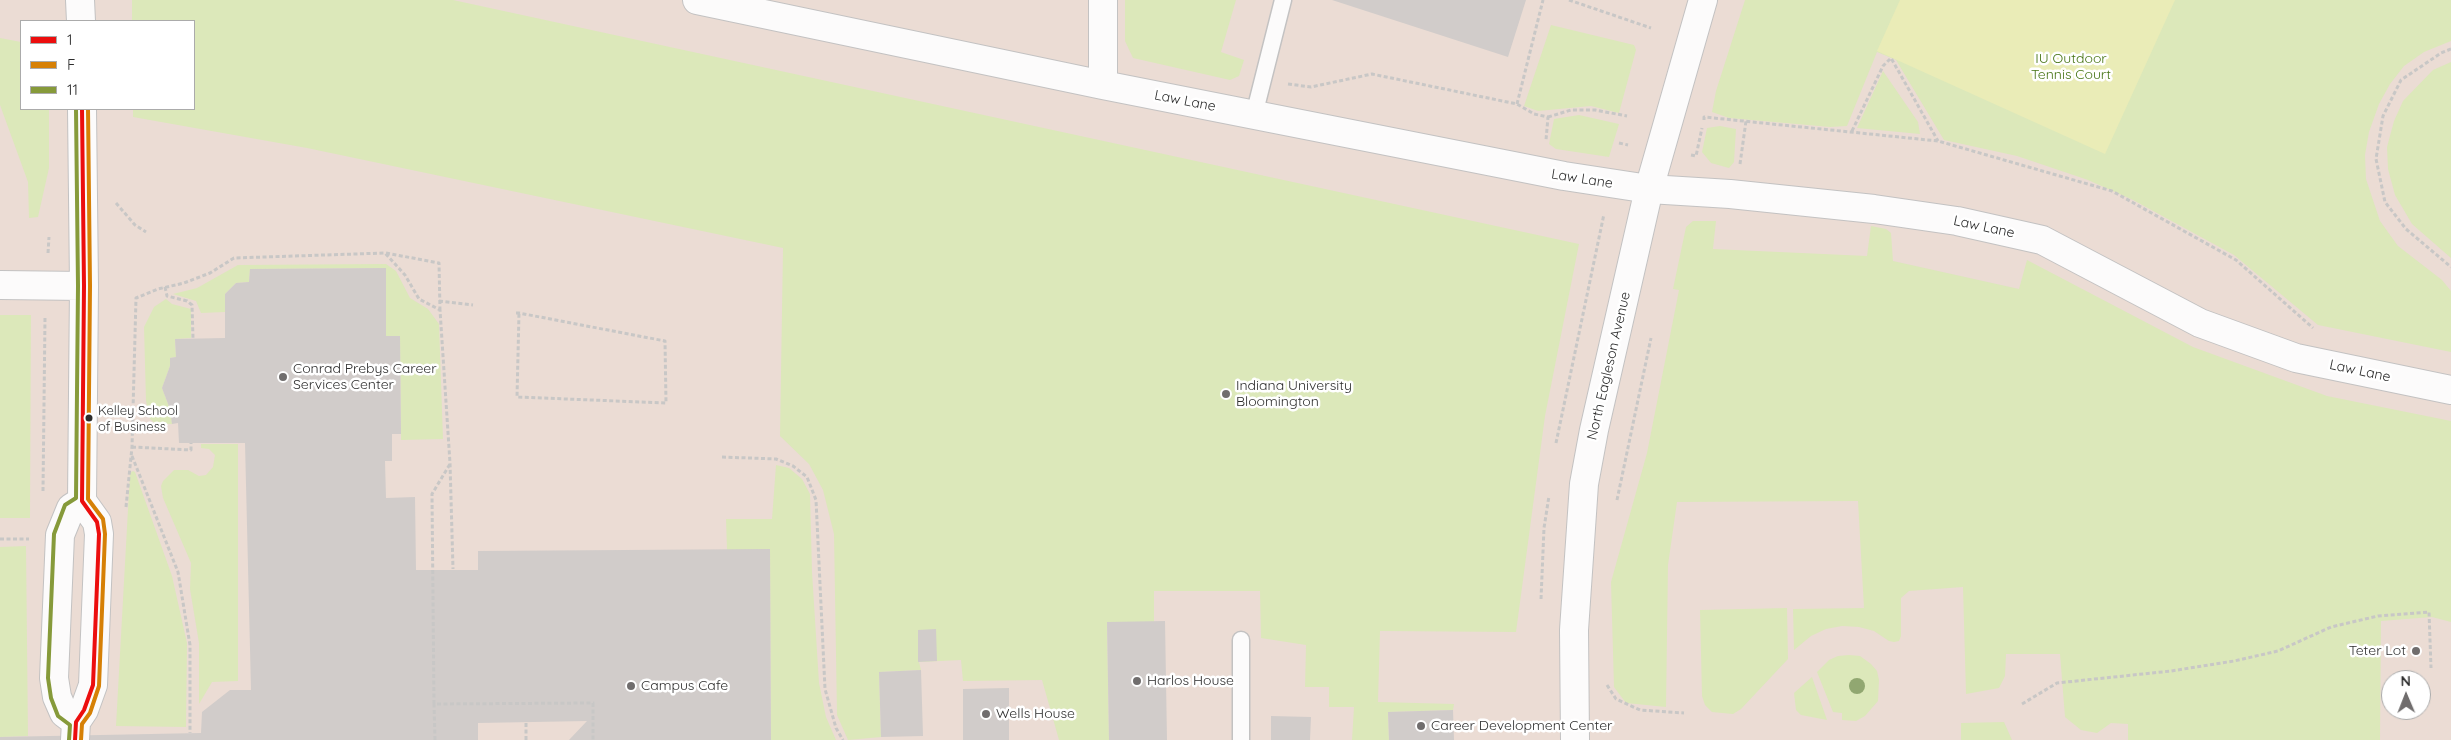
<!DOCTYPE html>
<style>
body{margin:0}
#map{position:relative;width:2451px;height:740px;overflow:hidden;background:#ece5e3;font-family:Quicksand,sans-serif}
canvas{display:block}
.legend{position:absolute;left:20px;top:20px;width:175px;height:90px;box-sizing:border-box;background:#fff;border:1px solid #ababab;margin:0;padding:6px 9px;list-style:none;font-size:15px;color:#2d2d2d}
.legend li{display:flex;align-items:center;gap:10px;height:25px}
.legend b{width:25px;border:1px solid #ababab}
.north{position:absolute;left:2381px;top:670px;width:50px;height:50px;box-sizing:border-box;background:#fff;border:1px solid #ababab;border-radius:50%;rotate:359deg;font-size:14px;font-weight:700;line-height:20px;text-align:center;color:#2d2d2d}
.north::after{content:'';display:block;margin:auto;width:18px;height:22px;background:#706d6d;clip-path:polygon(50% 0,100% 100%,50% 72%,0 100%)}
</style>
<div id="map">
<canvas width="2451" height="740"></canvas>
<ul class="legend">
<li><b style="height:6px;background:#ec0e0e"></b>1</li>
<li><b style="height:6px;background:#d68006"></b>F</li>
<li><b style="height:6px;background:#869a3a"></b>11</li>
</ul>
<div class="north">N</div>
</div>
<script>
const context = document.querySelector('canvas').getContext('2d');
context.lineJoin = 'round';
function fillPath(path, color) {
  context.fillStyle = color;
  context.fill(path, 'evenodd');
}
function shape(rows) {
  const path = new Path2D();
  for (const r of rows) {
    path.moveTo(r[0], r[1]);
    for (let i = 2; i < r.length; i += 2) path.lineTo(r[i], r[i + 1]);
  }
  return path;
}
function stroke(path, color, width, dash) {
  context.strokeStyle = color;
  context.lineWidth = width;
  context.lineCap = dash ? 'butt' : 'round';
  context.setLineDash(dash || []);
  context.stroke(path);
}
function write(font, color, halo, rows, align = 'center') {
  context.font = font + ' Quicksand,sans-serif';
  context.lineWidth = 5;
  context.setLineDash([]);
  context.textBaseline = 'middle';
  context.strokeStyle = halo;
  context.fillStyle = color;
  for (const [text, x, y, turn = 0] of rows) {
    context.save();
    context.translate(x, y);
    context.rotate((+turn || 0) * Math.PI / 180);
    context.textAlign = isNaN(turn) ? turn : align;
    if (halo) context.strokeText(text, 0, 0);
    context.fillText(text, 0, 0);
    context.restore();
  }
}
fillPath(shape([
 [0,0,2451,0,2451,740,0,740],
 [21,21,194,21,194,109,21,109],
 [2391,680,2421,680,2421,710,2391,710]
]), '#ebdcd4');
fillPath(shape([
 [132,0,453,0,1579,244,1545,416,1516,632,1380,631,1378,702,1454,704,1453,710,1388,712,1389,740,1352,740,1354,707,1329,707,1329,687,1305,687,1306,645,1261,638,1260,591,1154,591,1154,622,1107,623,1109,740,1059,740,1042,680,963,681,961,660,919,662,921,670,879,672,881,737,848,740,837,715,834,534,823,490,809,464,780,436,783,248,307,148,133,117,133,109,194,109,194,21,132,21],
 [1125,0,1236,0,1221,52,1244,60,1239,76,1230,80,1133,58,1125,41],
 [1745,0,2451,0,2451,41,2424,52,2404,66,2390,84,2379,104,2369,132,2365,155,2366,179,2380,221,2398,246,2442,280,2451,291,2451,352,2318,325,2234,255,2133,200,2088,180,2017,156,1944,140,1896,60,1877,52,1847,126,1830,127,1729,118,1712,112,1716,91],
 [1551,25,1634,45,1636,50,1619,113,1591,106,1538,111,1524,106],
 [0,38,21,42,21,109,49,109,49,168,38,217,29,218,28,182,0,105],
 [2451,62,2451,258,2412,224,2395,195,2388,169,2387,147,2394,121,2403,101,2433,70],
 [1883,71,1918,122,1920,134,1857,128],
 [1579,115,1619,124,1609,157,1556,149,1549,144,1554,119],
 [1720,126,1736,129,1734,162,1729,168,1711,163,1702,152,1707,128],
 [1693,221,1716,221,1713,249,1867,256,1871,226,1886,229,1891,233,1893,261,2019,289,2027,260,2193,347,2327,396,2451,421,2451,622,2432,617,2381,621,2380,740,2128,740,2128,724,2111,723,2097,733,2081,730,2065,717,2060,654,2006,654,2005,676,1999,688,1966,694,1963,587,1909,591,1901,598,1901,636,1899,641,1894,642,1889,641,1874,631,1859,627,1842,626,1826,629,1811,636,1794,650,1793,609,1864,608,1858,501,1677,502,1668,565,1666,707,1626,703,1614,687,1611,582,1647,453,1679,290,1673,289,1686,227],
 [386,264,396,271,410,298,428,309,439,324,443,439,401,440,400,336,386,336,385,268,250,269,249,282,236,283,225,294,225,312,201,313,196,301,173,294,197,288,238,265],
 [166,299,172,304,191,309,191,338,175,339,176,357,170,358,170,366,162,388,170,409,172,424,156,424,150,419,146,401,144,327,154,307],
 [0,315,31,315,30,518,0,518],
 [201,444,238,444,238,681,212,682,199,704,199,643,190,589,191,563,163,498,161,486,163,481,174,470,188,470,199,476,206,475,213,467,215,455,209,449,201,448],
 [776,465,789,468,802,479,810,494,812,572,819,683,826,717,836,740,771,740,770,550,727,550,726,519,772,519],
 [133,471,135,472,172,576,187,643,186,727,116,726,130,473],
 [26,546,28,736,0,737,0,547],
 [1787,608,1788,659,1741,709,1733,714,1712,712,1705,705,1702,696,1700,610],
 [1849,655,1860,656,1871,664,1877,671,1879,680,1878,701,1865,716,1856,721,1842,720,1842,713,1833,712,1817,672,1829,660,1838,656],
 [1812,677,1827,720,1801,715,1796,710,1794,693],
 [2004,722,2012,740,1961,740,1961,723]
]), '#dce8ba');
fillPath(shape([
 [1900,0,2175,0,2105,154,1877,51]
]), '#eaecb7');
fillPath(shape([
 [1332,0,1526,0,1508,57],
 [386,268,386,336,400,336,401,434,392,434,392,461,385,461,386,498,415,497,416,570,478,570,478,551,770,549,771,740,569,740,587,721,478,723,478,740,0,740,0,737,201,733,202,712,230,690,251,690,245,443,179,443,178,423,172,424,170,409,162,388,170,366,170,358,176,357,175,339,225,338,225,294,236,283,249,282,250,269],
 [1165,621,1167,740,1109,740,1107,622],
 [936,629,937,661,918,662,918,630],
 [921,670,923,736,881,737,879,672],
 [1009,688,1009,740,963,740,963,689],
 [1453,710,1454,740,1389,740,1388,712],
 [1271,716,1311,717,1310,740,1271,740]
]), '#d1ccca');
const service = shape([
 [1254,115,1283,0],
 [1241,640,1241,740]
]);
const minor = shape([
 [80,0,81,21],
 [697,0,1103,85,1564,176,1649,189,1730,194,1874,209,1957,221,2042,240,2200,323,2296,358,2451,390],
 [1103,85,1103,0],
 [0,285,84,286],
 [76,722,64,713,57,697,54,678,60,535,71,508,82,501],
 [75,740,76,722,84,710,93,685,99,534,97,522,82,501,84,286,82,109]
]);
const tertiary = shape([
 [1575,740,1574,630,1584,484,1594,430,1649,189,1703,0]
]);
stroke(service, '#c3c2c2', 19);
stroke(minor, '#c3c2c2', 30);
stroke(tertiary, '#c3c2c2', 30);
stroke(shape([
 [1569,0,1651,28],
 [2451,49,2441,53,2401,80,2383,116,2376,159,2385,202,2406,229,2451,267],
 [1288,84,1311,87,1372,74,1517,104,1534,114,1548,117,1546,140],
 [1517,104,1543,0],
 [1548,117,1571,110,1595,110,1627,116],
 [1704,120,1704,117,1938,141,2112,191,2236,260,2313,328],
 [1852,131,1883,66,1891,58,1938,141],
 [1619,143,1628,145],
 [1691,155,1696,156,1702,128],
 [1740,164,1746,121],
 [116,203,135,225,146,232],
 [48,253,49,237],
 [386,253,439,263,440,310],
 [165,287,167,296,187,301,192,305,193,338],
 [439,301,473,305],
 [516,313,519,313,665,341,666,403,517,397,519,313],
 [1556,443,1604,214],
 [132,447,191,450,191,443],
 [132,456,178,572,190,645,190,733],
 [722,457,776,459,793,466,807,477,816,500,825,689,836,728,843,740],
 [43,491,45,317],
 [1617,500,1651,338],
 [126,507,132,447,136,298,158,289,184,283,210,273,234,258,385,253,405,275,419,299,440,310,450,463,453,569],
 [0,539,29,539],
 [1541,599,1544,528,1549,496],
 [1607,685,1616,699,1640,710,1684,713],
 [434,704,432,494,450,464],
 [2022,704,2057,683,2171,671,2234,661,2278,651,2331,627,2378,616,2429,612,2431,668],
 [435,740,434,704,593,703,593,740],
 [526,740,526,723]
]), '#c8c7c6', 3, [4, 2.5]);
stroke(service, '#fcfbfb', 16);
stroke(minor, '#fcfbfb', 28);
stroke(tertiary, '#fcfbfb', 28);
stroke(shape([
 [75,740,76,722,84,710,93,685,99,534,97,522,82,501,84,286,82,109]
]), '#ec0e0e', 4);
stroke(shape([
 [81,740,82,724,90,713,99,686,105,534,103,519,88,499,90,286,88,109]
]), '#d68006', 4);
stroke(shape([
 [69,740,70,725,58,716,51,698,48,678,54,534,65,505,76,498,78,286,76,109]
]), '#869a3a', 4);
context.fillStyle = '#91a771';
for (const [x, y] of [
 [1857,686]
]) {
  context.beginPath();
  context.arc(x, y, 8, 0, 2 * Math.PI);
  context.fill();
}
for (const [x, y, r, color] of [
 [283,377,5,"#706d6d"],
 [1226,394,5,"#706d6d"],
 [89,418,4.5,"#2d2d2d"],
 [2416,651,5,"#706d6d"],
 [1137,681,5,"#706d6d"],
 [631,686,5,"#706d6d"],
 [986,714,5,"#706d6d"],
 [1421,726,5,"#706d6d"]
]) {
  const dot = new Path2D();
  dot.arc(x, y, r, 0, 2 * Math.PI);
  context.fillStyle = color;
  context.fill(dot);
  stroke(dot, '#fff', 2);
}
write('13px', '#2d2d2d', '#fff', [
 ["Kelley School",98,411],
 ["of Business",98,427]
], 'left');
write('14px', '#467414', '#fff', [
 ["IU Outdoor",2071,59],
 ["Tennis Court",2071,75]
]);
write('14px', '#2d2d2d', '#fff', [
 ["Law Lane",1185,101,11],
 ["Law Lane",1582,179,9],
 ["Law Lane",1984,227,12],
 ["North Eagleson Avenue",1609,366,-77],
 ["Law Lane",2360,371,12]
]);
write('14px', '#2d2d2d', '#fff', [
 ["Conrad Prebys Career",293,369],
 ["Services Center",293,385],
 ["Indiana University",1236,386],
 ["Bloomington",1236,402],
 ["Teter Lot",2406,651,"right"],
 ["Harlos House",1147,681],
 ["Campus Cafe",641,686],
 ["Wells House",996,714],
 ["Career Development Center",1431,726]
], 'left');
</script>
